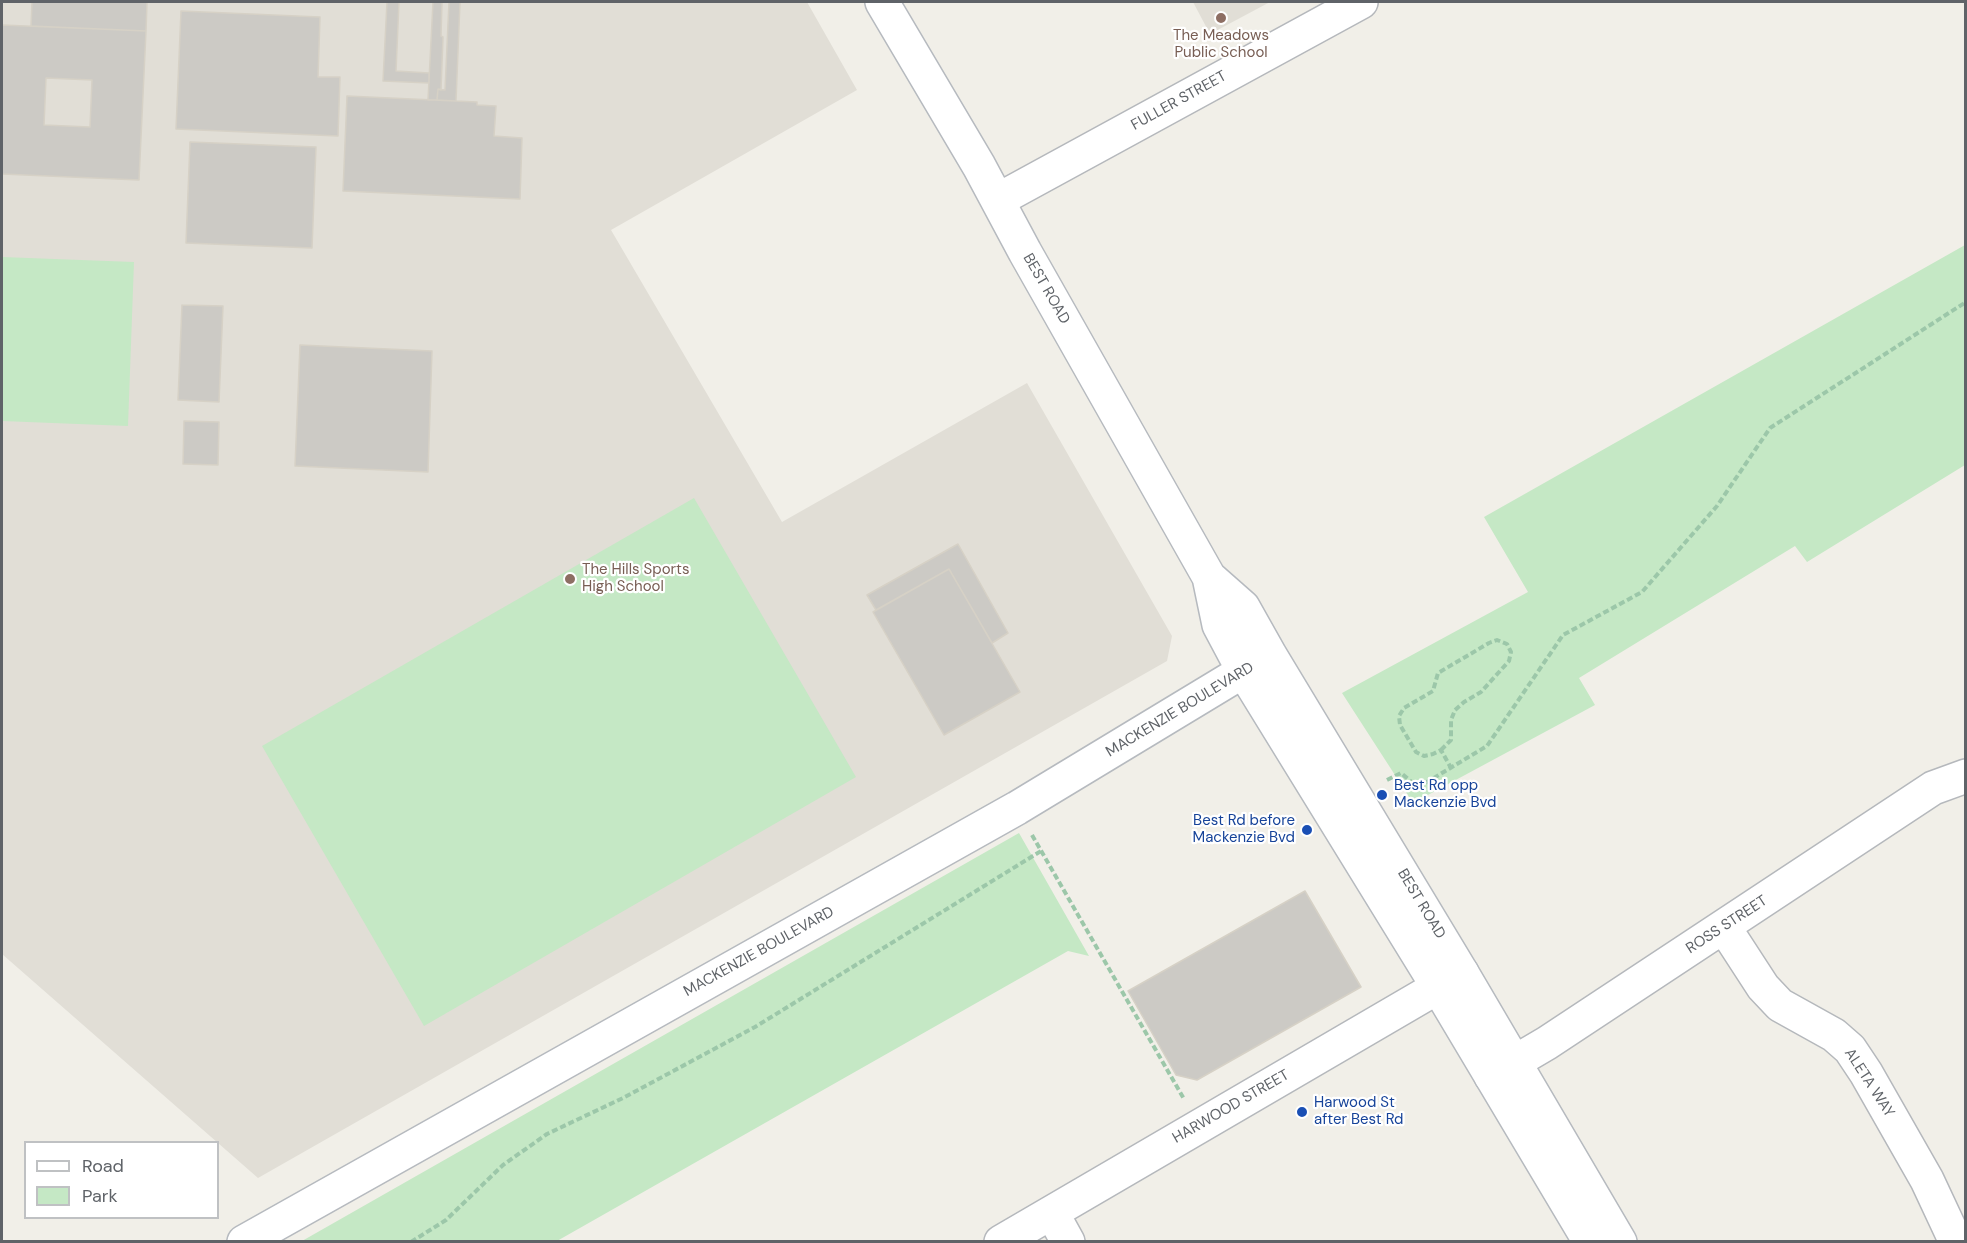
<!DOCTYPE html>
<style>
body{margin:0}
#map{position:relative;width:1967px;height:1243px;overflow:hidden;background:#f1efe8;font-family:"DM Sans",sans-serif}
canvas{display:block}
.frame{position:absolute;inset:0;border:3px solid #5f6368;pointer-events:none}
.legend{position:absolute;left:24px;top:1141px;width:195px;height:78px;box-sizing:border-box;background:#fff;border:2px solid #bfc1c3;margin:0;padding:8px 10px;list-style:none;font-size:18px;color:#5f6368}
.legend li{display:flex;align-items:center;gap:12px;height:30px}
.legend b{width:30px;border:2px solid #bfc1c3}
</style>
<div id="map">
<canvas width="1967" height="1243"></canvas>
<div class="frame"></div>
<ul class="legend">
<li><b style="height:8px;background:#fff"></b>Road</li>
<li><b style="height:16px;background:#c5e8c5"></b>Park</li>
</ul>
</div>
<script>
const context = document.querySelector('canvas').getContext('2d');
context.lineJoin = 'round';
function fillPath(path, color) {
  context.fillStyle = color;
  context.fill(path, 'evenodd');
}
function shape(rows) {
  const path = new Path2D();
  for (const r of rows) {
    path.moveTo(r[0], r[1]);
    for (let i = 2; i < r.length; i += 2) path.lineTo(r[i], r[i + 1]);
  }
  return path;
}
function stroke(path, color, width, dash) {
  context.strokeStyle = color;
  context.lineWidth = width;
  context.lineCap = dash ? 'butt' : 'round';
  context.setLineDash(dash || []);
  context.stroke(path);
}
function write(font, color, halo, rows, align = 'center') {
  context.font = font + ' "DM Sans",sans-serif';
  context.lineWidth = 4.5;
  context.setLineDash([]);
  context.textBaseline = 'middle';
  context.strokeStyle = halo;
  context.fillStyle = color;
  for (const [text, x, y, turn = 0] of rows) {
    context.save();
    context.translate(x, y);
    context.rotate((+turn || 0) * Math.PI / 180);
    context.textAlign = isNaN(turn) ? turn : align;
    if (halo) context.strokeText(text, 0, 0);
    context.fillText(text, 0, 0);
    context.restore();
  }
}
fillPath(shape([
 [2,2,807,2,857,90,611,230,782,522,1027,383,1172,636,1167,661,258,1178,2,954],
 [1193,2,1270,2,1210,34]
]), '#e1ded6');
fillPath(shape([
 [1965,245,1965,465,1807,562,1795,546,1579,678,1595,705,1413,803,1342,693,1528,592,1484,517],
 [2,257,134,262,128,426,2,421],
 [694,498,856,777,424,1026,262,746],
 [1019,833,1089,956,1068,951,557,1241,302,1241]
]), '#c5e8c5');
const building = shape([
 [32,2,147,2,146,31,31,26,32,2],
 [387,2,399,2,396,71,429,73,429,83,383,81,387,2],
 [433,2,442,2,441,36,443,37,441,90,438,89,437,100,428,100,433,2],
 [449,2,460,2,456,101,437,100,438,89,445,90,449,2],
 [181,11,320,17,318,77,340,77,338,136,176,129,181,11],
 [2,25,146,31,139,180,2,174,2,25],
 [46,78,92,80,90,127,44,125,46,78],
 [347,96,477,102,477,105,496,106,494,136,522,138,520,199,343,191,347,96],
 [190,142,316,147,312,248,186,243,190,142],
 [182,305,223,306,219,402,178,400,182,305],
 [300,345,432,351,428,472,295,466,300,345],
 [184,421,219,422,218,465,183,464,184,421],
 [958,544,1008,633,992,643,949,569,876,610,867,595,958,544],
 [949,569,1020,692,944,735,873,612,949,569],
 [1305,891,1361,987,1197,1080,1176,1075,1128,991,1305,891]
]);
fillPath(building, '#cccac5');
stroke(building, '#d6d1c6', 1.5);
const street = shape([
 [998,200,1361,2],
 [1724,927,1763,987,1780,1005,1834,1035,1850,1049,1866,1073,1927,1180,1956,1242],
 [1491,1076,1547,1043,1933,788,1966,776],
 [1052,1213,1068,1242],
 [1001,1242,1462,973]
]);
const secondary = shape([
 [882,2,979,166,1025,252,1209,577,1219,625,1244,672,1438,987,1590,1242],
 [1209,577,1243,607,1270,655,1462,973,1620,1242],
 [244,1242,1017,808,1270,655]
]);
stroke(street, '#b5b8bc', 36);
stroke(secondary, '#b6babf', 36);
stroke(shape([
 [1441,750,1451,740,1451,720,1455,710,1464,702,1481,692,1509,661,1511,652,1507,644,1497,640,1489,643,1438,673,1433,691,1404,708,1399,716,1400,725,1416,752,1424,756,1433,754,1441,750,1451,768],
 [1387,780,1401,773,1414,784,1422,785,1487,746,1563,635,1642,592,1717,506,1770,428,1966,302],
 [1032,835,1184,1099],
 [411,1242,446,1220,503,1165,547,1134,623,1098,755,1027,1041,851]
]), '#9cc7a9', 4, [6, 3]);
stroke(street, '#fff', 33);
stroke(secondary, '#fff', 33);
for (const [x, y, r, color] of [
 [1221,18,6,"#8d6e63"],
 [570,579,6,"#8d6e63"],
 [1382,795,6,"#1a4fb4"],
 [1307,830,6,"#1a4fb4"],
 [1302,1112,6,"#1a4fb4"]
]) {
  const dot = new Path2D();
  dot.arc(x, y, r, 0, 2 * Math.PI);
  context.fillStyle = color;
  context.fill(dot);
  stroke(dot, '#fff', 2);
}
write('15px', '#785e54', '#fff', [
 ["The Meadows",1221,36],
 ["Public School",1221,53],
 ["The Hills Sports",582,570,"left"],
 ["High School",582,587,"left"]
]);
write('15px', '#5f6368', '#fff', [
 ["FULLER STREET",1179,101,-29],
 ["BEST ROAD",1046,289,60],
 ["MACKENZIE BOULEVARD",1180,710,-31],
 ["BEST ROAD",1421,904,59],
 ["ROSS STREET",1727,925,-33],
 ["MACKENZIE BOULEVARD",759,952,-29],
 ["ALETA WAY",1869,1083,57],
 ["HARWOOD STREET",1231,1107,-30]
]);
write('15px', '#164399', '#fff', [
 ["Best Rd opp",1394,786],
 ["Mackenzie Bvd",1394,803],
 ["Best Rd before",1295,821,"right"],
 ["Mackenzie Bvd",1295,838,"right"],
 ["Harwood St",1314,1103],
 ["after Best Rd",1314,1120]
], 'left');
</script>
